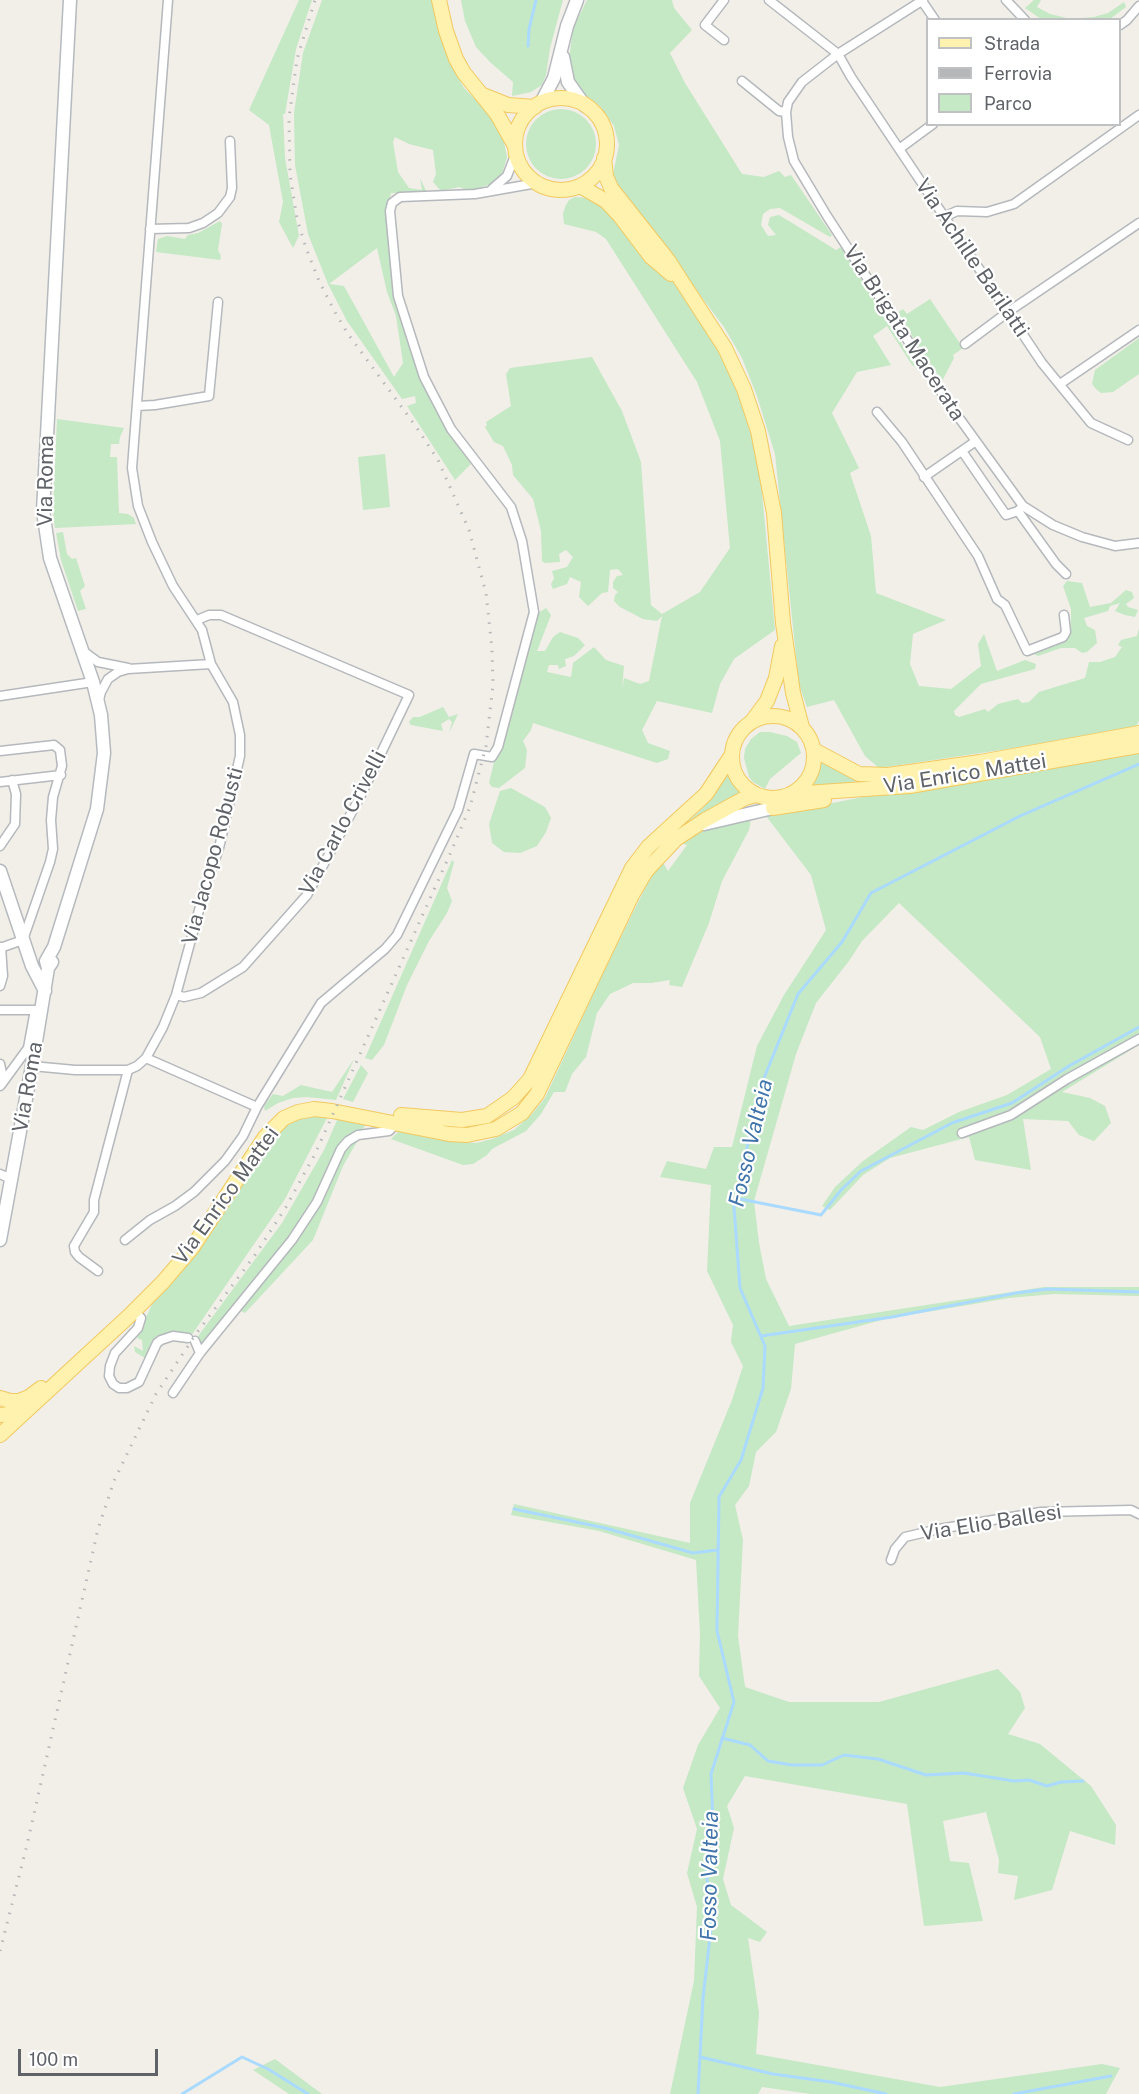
<!DOCTYPE html>
<style>
body{margin:0}
#map{position:relative;width:1139px;height:2094px;overflow:hidden;background:#f1efe8;font-family:"Public Sans",sans-serif}
canvas{display:block}
.legend{position:absolute;left:926px;top:18px;width:195px;height:108px;box-sizing:border-box;background:#fff;border:2px solid #bfc1c3;margin:0;padding:8px 10px;list-style:none;font-size:18px;color:#5f6368}
.legend li{display:flex;align-items:center;gap:12px;height:30px}
.legend b{width:30px;border:2px solid #bfc1c3}
.scale{position:absolute;left:18px;top:2049px;width:140px;height:27px;box-sizing:border-box;border:3px solid #5f6368;border-top:0;padding-left:8px;font-size:18px;line-height:21px;white-space:nowrap;color:#5f6368;-webkit-text-stroke:4px #fff;paint-order:stroke}
</style>
<div id="map">
<canvas width="1139" height="2094"></canvas>
<ul class="legend">
<li><b style="height:8px;background:#fff2af"></b>Strada</li>
<li><b style="height:8px;background:#b6b7b8"></b>Ferrovia</li>
<li><b style="height:16px;background:#c5e8c5"></b>Parco</li>
</ul>
<div class="scale">100 m</div>
</div>
<script>
const context = document.querySelector('canvas').getContext('2d');
context.lineJoin = 'round';
function fillPath(path, color) {
  context.fillStyle = color;
  context.fill(path, 'evenodd');
}
function shape(rows) {
  const path = new Path2D();
  for (const r of rows) {
    if (r.length === 3) {
      path.moveTo(r[0] + r[2], r[1]);
      path.arc(r[0], r[1], r[2], 0, 2 * Math.PI);
      continue;
    }
    path.moveTo(r[0], r[1]);
    for (let i = 2; i < r.length; i += 2) path.lineTo(r[i], r[i + 1]);
  }
  return path;
}
function stroke(path, color, width, dash) {
  context.strokeStyle = color;
  context.lineWidth = width;
  context.lineCap = dash ? 'butt' : 'round';
  context.setLineDash(dash || []);
  context.stroke(path);
}
function write(font, color, halo, rows, align = 'center') {
  context.font = font + ' "Public Sans",sans-serif';
  context.lineWidth = 4.5;
  context.setLineDash([]);
  context.textBaseline = 'middle';
  context.strokeStyle = halo;
  context.fillStyle = color;
  for (const [text, x, y, turn = 0] of rows) {
    context.save();
    context.translate(x, y);
    context.rotate((+turn || 0) * Math.PI / 180);
    context.textAlign = isNaN(turn) ? turn : align;
    if (halo) context.strokeText(text, 0, 0);
    context.fillText(text, 0, 0);
    context.restore();
  }
}
fillPath(shape([
 [299,0,312,0,296,49,285,114,283,114,285,158,299,236,293,248,279,222,283,202,269,125,249,110],
 [322,0,434,0,446,53,455,72,464,88,488,112,499,127,504,142,507,157,502,174,491,184,469,191,459,187,441,191,433,182,436,174,433,150,409,144,395,137,393,142,398,172,409,188,422,190,420,178,427,193,391,193,388,208,394,290,422,379,471,464,455,480,407,406,416,403,415,396,402,399,347,321,328,284,308,234,295,165,294,113,303,53],
 [377,248,387,292,396,316,403,363,394,377,344,286,329,284],
 [461,0,563,0,550,48,546,75,542,85,531,92,512,96,513,82,491,63,476,47,465,21],
 [587,0,672,0,674,8,692,30,670,53,685,83,742,174,764,177,779,171,785,177,791,175,832,235,830,237,780,208,770,209,763,214,761,225,768,236,776,235,768,225,770,217,779,215,836,250,841,247,917,368,912,365,887,326,873,336,891,365,857,372,832,413,859,468,850,473,871,536,876,593,946,620,913,634,910,664,919,686,951,689,981,666,978,644,984,634,997,671,1025,660,1036,664,1035,669,981,684,954,711,955,715,959,717,985,709,988,712,998,704,1018,699,1022,703,1029,702,1039,692,1085,678,1089,662,1100,662,1115,657,1122,647,1118,645,1121,640,1137,636,1139,628,1139,721,1136,726,1008,749,879,768,865,756,834,700,807,707,799,685,775,454,757,396,742,358,724,327,620,188,613,174,619,145,614,126,600,106,581,92,572,78,569,60,573,28],
 [1034,0,1041,0,1037,7,1050,14,1071,19,1094,17,1108,13,1124,2,1126,7,1110,19,1041,19,1025,8],
 [561,144,35],
 [575,197,587,198,601,204,651,263,672,281,700,320,720,355,737,391,751,434,760,472,775,630,734,659,720,684,712,713,657,701,642,730,648,743,670,751,668,759,657,763,533,723,531,730,523,741,527,750,525,768,499,788,492,787,489,783,495,758,506,733,510,709,518,690,514,687,535,615,546,608,551,615,537,651,545,651,553,637,560,632,578,638,585,645,574,656,565,659,566,666,559,669,558,665,549,665,547,672,571,677,573,663,594,647,606,660,624,666,622,690,624,678,640,684,649,681,662,616,657,621,643,619,620,607,614,601,615,595,618,592,613,588,613,582,617,576,623,575,618,569,610,570,608,592,602,593,588,606,579,597,581,582,570,577,567,584,553,589,551,584,554,578,552,571,567,567,573,557,566,550,559,554,560,562,545,563,542,561,541,531,533,499,513,475,512,465,503,446,494,442,485,427,487,425,486,422,511,406,506,374,510,368,592,357,622,411,641,462,651,605,662,614,700,592,730,548,720,441,697,382,606,239,596,232,564,224,563,214,565,207,569,200],
 [220,221,222,224,218,250,221,256,220,260,156,252,158,239,167,236,185,239,188,235,198,233],
 [930,299,963,348,953,355,954,358,942,381,897,313,903,309,907,314],
 [1139,338,1139,374,1113,392,1101,393,1096,389,1092,384,1095,370],
 [57,419,124,428,120,437,119,444,111,444,110,457,117,457,119,513,128,514,134,518,136,524,55,528,53,511],
 [385,454,390,507,363,510,358,457],
 [63,532,67,554,72,559,76,558,85,586,80,591,86,609,78,611,61,560,56,533],
 [1067,581,1082,583,1090,607,1111,603,1126,590,1132,592,1134,598,1126,604,1128,607,1138,610,1135,617,1125,615,1115,611,1120,603,1110,606,1108,611,1084,618,1087,626,1095,630,1097,643,1087,652,1082,653,1075,648,1061,648,1038,656,1034,654,1062,643,1071,628,1071,609,1063,586],
 [443,707,449,717,458,714,449,733,452,722,449,719,441,724,443,731,411,725,409,722,413,717,420,717],
 [760,732,770,732,787,736,797,742,801,753,770,779,765,789,753,782,749,777,744,758,745,749,751,739],
 [1139,749,1139,1045,1062,1092,1090,1098,1105,1106,1111,1123,1094,1141,1079,1135,1068,1121,1023,1119,1031,1170,975,1160,969,1137,890,1158,863,1175,830,1210,822,1206,835,1187,863,1161,911,1127,923,1130,959,1112,1007,1095,1051,1069,1040,1037,899,903,862,941,849,961,816,1003,796,1054,754,1201,759,1243,766,1279,789,1326,1044,1287,1139,1287,1139,1296,1054,1294,1009,1298,885,1319,795,1344,791,1389,776,1432,756,1452,749,1486,735,1505,743,1540,738,1636,745,1687,789,1702,879,1702,998,1669,1020,1692,1025,1708,1008,1734,1040,1744,1091,1786,1116,1825,1115,1845,1070,1831,1052,1890,1014,1900,1018,1876,998,1873,999,1860,986,1812,943,1821,950,1861,969,1863,983,1921,924,1926,907,1804,745,1776,727,1806,734,1828,723,1879,731,1905,767,1932,760,1942,748,1938,759,2013,756,2054,940,2087,1102,2064,1120,2068,1106,2094,811,2094,762,2087,758,2094,670,2094,694,1981,697,1907,687,1873,697,1829,683,1788,698,1745,720,1708,699,1676,700,1633,696,1560,599,1531,511,1515,514,1504,690,1543,690,1503,732,1400,743,1366,731,1342,733,1325,707,1271,711,1185,660,1177,667,1161,706,1169,714,1147,732,1147,757,1046,784,995,826,930,811,875,766,816,914,787],
 [820,761,849,777,881,782,810,787,817,775],
 [727,775,740,794,684,827,683,826,703,808],
 [511,788,545,807,551,818,546,832,537,846,520,853,504,852,492,843,489,824,500,791],
 [751,819,749,830,722,881,709,923,682,987,669,985,670,980,651,983,633,983,610,994,597,1013,586,1057,572,1074,565,1092,554,1092,541,1114,526,1131,492,1149,487,1155,473,1164,463,1165,391,1139,402,1128,447,1141,477,1143,492,1139,514,1130,532,1114,545,1098,604,971,653,872,662,861,668,871,687,845,680,843,698,830],
 [452,860,454,862,447,888,452,901,447,913,429,941,407,985,384,1045,372,1060,365,1058],
 [354,1059,336,1100,307,1097,293,1098,278,1103,265,1111,264,1106,273,1094,283,1096,301,1085,332,1092],
 [361,1065,368,1073,353,1102,343,1099],
 [313,1114,328,1116,285,1199,191,1336,176,1332,155,1337,145,1358,135,1352,134,1346,143,1351,142,1340,137,1338,153,1302,173,1281,195,1252,255,1159,288,1120],
 [338,1118,368,1122,361,1131,355,1134,289,1239,202,1344,196,1339,282,1223,324,1150],
 [358,1140,343,1166,313,1240,245,1313,239,1310,298,1236,340,1155,347,1146],
 [275,2059,322,2094,289,2094,253,2070]
]), '#c5e8c5');
stroke(shape([
 [528,46,529,29,536,0],
 [735,1198,821,1215,842,1189,861,1171,952,1123,1012,1103,1069,1066,1139,1027],
 [761,1336,892,1317,1016,1293,1048,1289,1139,1292],
 [514,1509,605,1528,693,1553,717,1550],
 [722,1738,750,1745,768,1761,792,1765,822,1765,844,1755,878,1759,926,1775,964,1773,1014,1781,1029,1780,1047,1786,1061,1782,1083,1781],
 [700,2057,773,2074,831,2082,886,2094],
 [182,2094,242,2057,268,2069,308,2094],
 [698,2094,703,1998,711,1928,706,1864,713,1823,711,1774,734,1702,717,1631,719,1497,741,1460,763,1388,765,1346,740,1288,734,1207,760,1088,798,994,842,942,871,893,1020,816,1139,764],
 [1014,2094,1111,2076]
]), '#aadaff', 3);
const street = shape([
 [769,0,838,54,851,77,1042,363,1091,423,1128,440],
 [923,0,838,54,802,82,788,102,786,112,788,137,794,161,827,216,949,404,1023,506,1053,525,1082,537,1115,546,1139,543],
 [1006,0,1025,20],
 [922,1,935,20],
 [1120,25,1127,20,1139,6],
 [724,40,705,25,724,0],
 [742,81,779,111,786,112],
 [899,149,933,124],
 [492,189,507,176,516,153],
 [946,216,957,211,987,212,1014,204,1139,115],
 [150,229,189,228,203,223,218,213,230,197,232,188,230,141],
 [965,344,1008,312,1139,223],
 [1060,384,1139,330],
 [137,406,155,405,209,396,218,302],
 [877,412,902,442,978,556,997,599,1005,605,1027,651,1063,637,1066,632,1064,615],
 [962,451,1006,515,1018,511,1023,506],
 [924,477,976,441],
 [1018,511,1056,564,1066,574],
 [83,651,98,662,128,668],
 [0,696,93,682],
 [99,700,101,692,108,679,118,672,128,669,211,664],
 [0,751,54,745,60,750,62,766,53,797,51,820,53,849,50,862,23,940,0,948],
 [0,782,61,775],
 [0,846,15,824,16,794,12,780],
 [0,986,3,976,1,947],
 [176,995,184,997,201,993,243,967,307,895,360,797,409,695,221,615,209,615,197,620],
 [0,1010,38,1010],
 [146,1058,257,1107],
 [0,1064,2,1073,0,1086],
 [32,1066,75,1070,128,1070,137,1066,146,1058,163,1027,176,995,205,888,219,848,240,756,240,735,233,702,211,664,202,630,173,586,152,542,138,506,132,468,168,0],
 [1,1085,28,1048,35,1010],
 [962,1133,1011,1115,1067,1079,1139,1039],
 [0,1174,11,1179],
 [125,1240,150,1220,175,1206,194,1192,225,1161,243,1136,257,1107,321,1003,385,949,397,935,458,810,474,754,492,757,498,747,534,612,522,541,511,507,451,429,424,377,398,296,390,211,392,203,400,197,475,194,537,183],
 [98,1271,79,1257,75,1252,74,1246,94,1212,94,1200,128,1070],
 [134,1311,141,1318,138,1328,115,1353,110,1366,109,1376,113,1384,119,1388,127,1388,139,1382,157,1343,161,1340,173,1336,188,1338],
 [195,1341,200,1353],
 [173,1393,200,1353,292,1240,317,1202,341,1149,348,1141,358,1135,389,1131,397,1123],
 [891,1560,895,1549,905,1537,939,1529,1041,1512,1131,1510,1139,1514]
]);
const secondary = shape([
 [563,57,568,82,585,106],
 [541,103,554,78,567,26,577,0],
 [704,824,773,808],
 [0,871,32,966,45,991],
 [48,968,46,961,54,947,97,809,104,753,101,715,93,682,50,558,43,511,70,0],
 [0,1240,32,1066,48,968,52,962]
]);
const primary = shape([
 [439,0,446,31,456,59,464,73,497,114,515,146],
 [483,95,508,105,535,107],
 [561,144,46],
 [604,158,606,176,611,188,668,260,725,348,744,389,758,431,774,513,783,623,793,693,802,727],
 [580,186,606,201,620,216,651,257,671,274],
 [773,757,41],
 [753,720,767,701,776,678,782,646],
 [814,750,859,774,888,775,980,762,1139,733],
 [790,794,910,786,1139,746],
 [773,808,824,800],
 [401,1115,462,1120,487,1116,513,1098,530,1079,632,868,648,847,706,794,731,756],
 [0,1398,10,1401,19,1401,29,1397,41,1388],
 [0,1415,24,1412],
 [0,1435,129,1316,163,1282,192,1248,265,1137,284,1118,298,1112,314,1109,332,1111,449,1134,467,1135,496,1129,522,1113,537,1094,632,895,646,871,676,839,705,820,745,798,756,795]
]);
stroke(street, '#b5b8bc', 11);
stroke(secondary, '#b6babf', 15);
stroke(primary, '#f2c960', 16);
stroke(street, '#fff', 8);
stroke(secondary, '#fff', 12);
stroke(primary, '#fff2af', 14);
stroke(shape([
 [0,1951,27,1845,98,1529,114,1481,156,1394,196,1334,255,1255,286,1207,315,1154,451,852,470,807,486,746,493,685,492,649,486,593,469,530,438,460,417,428,348,334,336,314,319,281,306,248,297,219,290,174,289,118,297,59,315,0]
]), '#b6b7b8', 3, [1.5, 8]);
write('21px', '#5f6368', '#fff', [
 ["Via Achille Barilatti",972,258,56],
 ["Via Brigata Macerata",904,333,57],
 ["Via Roma",46,481,-89],
 ["Via Enrico Mattei",965,774,-9],
 ["Via Carlo Crivelli",343,823,-62],
 ["Via Jacopo Robusti",213,856,-75],
 ["Via Roma",28,1087,-80],
 ["Via Enrico Mattei",226,1196,-54],
 ["Via Elio Ballesi",991,1523,-9]
]);
write('italic 22px', '#4174aa', '#fff', [
 ["Fosso Valteia",751,1143,-77],
 ["Fosso Valteia",710,1876,-89]
]);
</script>
